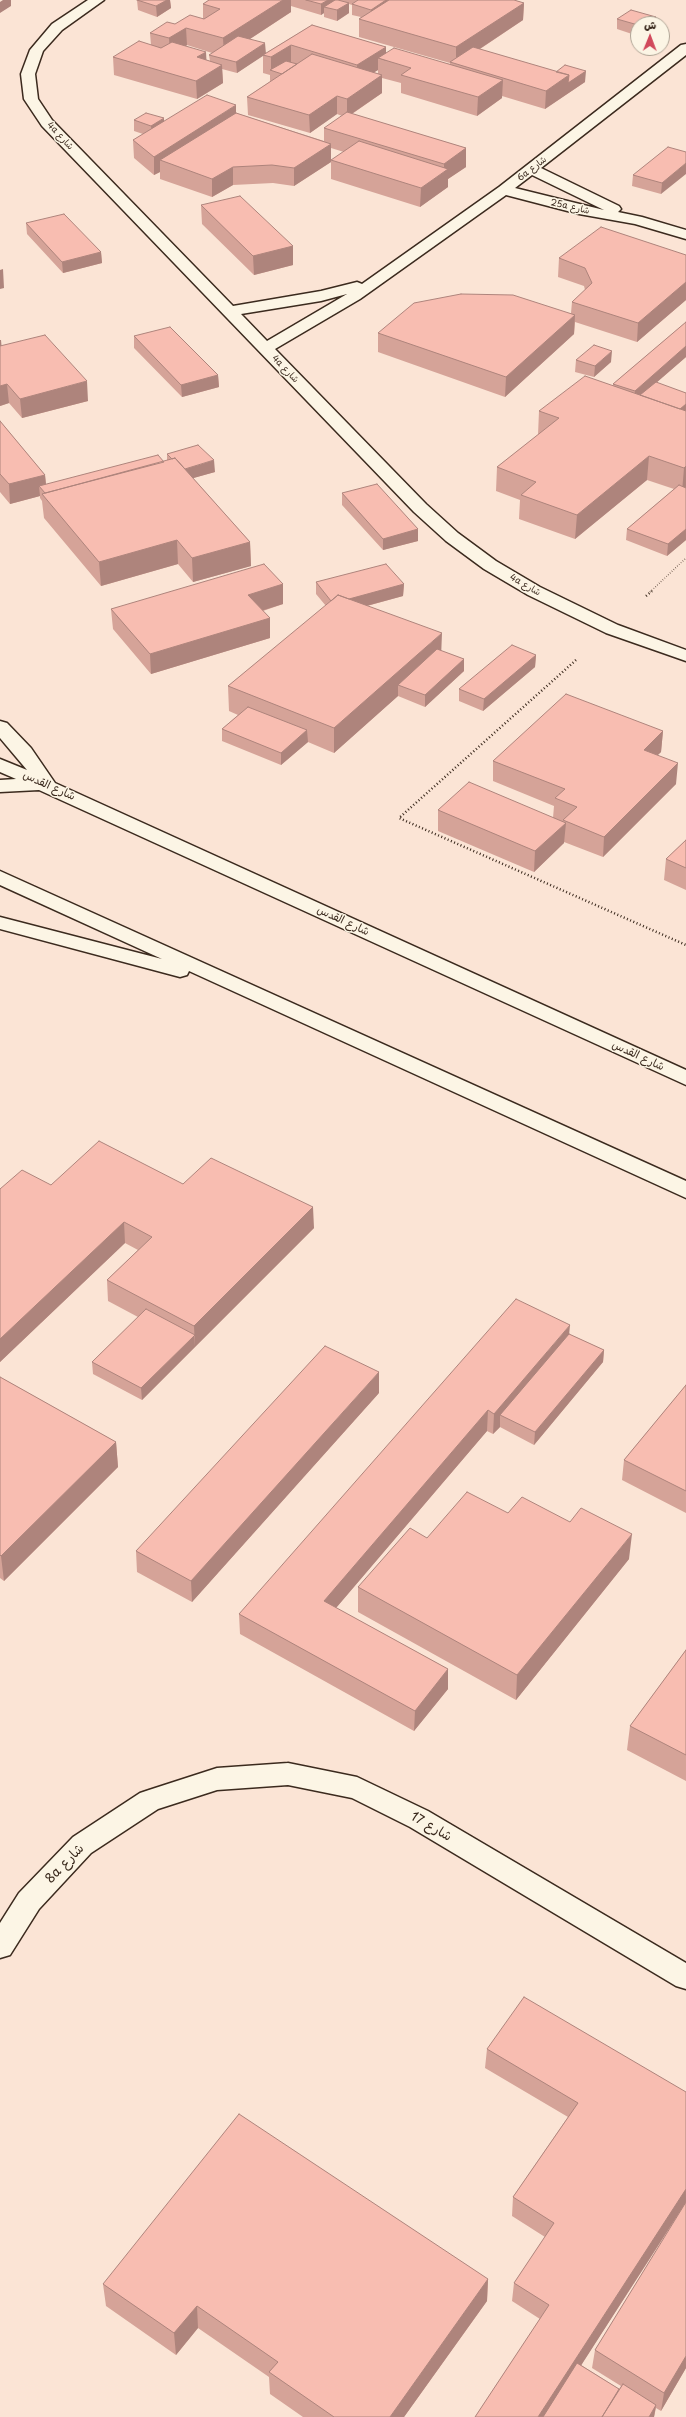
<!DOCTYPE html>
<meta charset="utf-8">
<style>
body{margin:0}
#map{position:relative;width:686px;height:2417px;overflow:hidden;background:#fbe4d5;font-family:"Playpen Sans","Playpen Sans Arabic",sans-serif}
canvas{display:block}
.north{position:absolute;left:630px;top:16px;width:40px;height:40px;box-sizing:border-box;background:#fcf5e5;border:1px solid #afa495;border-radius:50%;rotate:1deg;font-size:11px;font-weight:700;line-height:16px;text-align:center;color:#3b2a1e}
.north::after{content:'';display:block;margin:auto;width:14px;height:18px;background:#d1495b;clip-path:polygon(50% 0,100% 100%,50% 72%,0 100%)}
</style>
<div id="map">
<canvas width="686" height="2417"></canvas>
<div class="north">ش</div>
</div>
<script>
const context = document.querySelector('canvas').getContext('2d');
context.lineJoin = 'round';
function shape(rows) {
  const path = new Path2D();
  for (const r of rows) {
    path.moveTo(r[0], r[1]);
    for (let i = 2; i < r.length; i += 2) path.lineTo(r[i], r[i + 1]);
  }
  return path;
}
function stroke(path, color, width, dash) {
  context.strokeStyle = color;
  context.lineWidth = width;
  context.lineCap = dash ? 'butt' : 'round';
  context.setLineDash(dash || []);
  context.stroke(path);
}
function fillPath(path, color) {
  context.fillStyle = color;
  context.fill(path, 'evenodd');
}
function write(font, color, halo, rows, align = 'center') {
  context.font = font + ' "Playpen Sans","Playpen Sans Arabic",sans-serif';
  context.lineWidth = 3;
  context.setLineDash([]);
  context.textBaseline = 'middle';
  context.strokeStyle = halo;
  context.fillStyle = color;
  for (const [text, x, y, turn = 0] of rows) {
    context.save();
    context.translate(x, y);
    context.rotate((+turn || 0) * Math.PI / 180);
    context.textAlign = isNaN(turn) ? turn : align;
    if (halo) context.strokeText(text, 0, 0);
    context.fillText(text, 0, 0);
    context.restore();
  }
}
const minor = shape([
 [88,0,104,0,62,30,43,51,35,74,38,99,52,120,233,306,321,291,357,282,362,284,499,187,681,45,686,44,686,55,541,168,619,206,621,209,618,212,642,217,686,230,686,239,635,224,579,214,506,195,360,299,275,349,426,504,458,533,496,561,540,587,618,625,686,650,686,661,606,633,528,595,484,569,446,541,414,512,42,126,24,99,21,74,30,50,52,24,88,0],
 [532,175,604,210,515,188,532,175],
 [347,294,267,341,241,314,321,301,347,294],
 [288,1763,357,1777,428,1811,686,1963,686,1989,676,1986,410,1827,352,1798,288,1785,217,1790,158,1809,91,1853,39,1909,10,1955,0,1958,0,1923,19,1893,73,1837,140,1793,149,1790,217,1768,288,1763]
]);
const secondary = shape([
 [0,721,7,723,31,748,55,783,686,1070,686,1085,39,790,0,792,0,780,16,779,0,772,0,759,27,770,0,738,0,721],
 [0,871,686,1181,686,1198,189,971,187,975,180,977,0,929,0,917,162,959,0,885,0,871]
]);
stroke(minor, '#3b2a1e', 3);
stroke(secondary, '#3b2a1e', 3);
stroke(shape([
 [650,592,686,558]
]), '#3b2a1e', 1.5, [0.5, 2]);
stroke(shape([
 [646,596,652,591],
 [576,660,399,818,686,945]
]), '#3b2a1e', 2.5, [1, 2.5]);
fillPath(minor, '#fcf5e5');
fillPath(secondary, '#fcf5e5');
fillPath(shape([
 [137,0,170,0,171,8,157,17,138,10],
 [209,0,514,0,524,3,523,20,480,49,585,82,545,109,502,96,502,98,477,116,401,93,401,83,382,78,382,93,352,114,466,148,466,167,448,179,448,187,420,207,331,179,331,162,294,186,273,183,233,185,212,197,160,179,160,172,154,175,134,158,133,140,143,134,134,131,134,120,164,121,236,113,324,141,324,128,342,116,337,114,310,133,248,115,247,97,271,81,270,81,270,75,263,73,263,55,237,73,222,69,223,83,197,99,114,75,113,57,151,45,150,33,175,24,203,19,203,4],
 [349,4,352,5,352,15,361,17,359,19,359,37,450,63,450,64,386,53,386,47,312,25,266,53,250,39,291,12,291,6,321,15,324,13,324,17,337,21,349,13],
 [187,45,212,53,209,55,210,61,206,60,186,46],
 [378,70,378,74,374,72],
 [331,148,344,152,331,160],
 [617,19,638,24,638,36,617,29],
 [686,152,661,194,632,186,633,175],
 [201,205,293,246,293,265,254,275,202,224],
 [26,223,101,252,102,263,63,273,27,234],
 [686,255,686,300,637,342,575,322,574,334,505,397,378,352,378,333,571,313,572,302,585,290,584,286,558,277,559,258],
 [686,322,686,357,656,383,686,393,686,540,667,556,626,540,627,529,674,489,647,480,575,539,519,519,520,500,496,491,497,467,538,435,539,411,613,386,613,384],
 [134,336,218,375,219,387,182,397,134,348],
 [1,340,1,346,88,401,22,418,9,403,0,406],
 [576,360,611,362,594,377,575,372],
 [0,421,45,475,46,485,164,462,167,461,167,454,215,472,193,478,250,542,251,566,193,582,178,564,101,586,44,518,42,501,40,498,40,496,10,504,0,492],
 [342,493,418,529,418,541,383,550,342,505],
 [316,582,404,584,403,596,367,606,441,651,464,659,464,671,425,707,398,696,334,753,308,742,281,765,222,741,222,729,238,715,229,711,228,686,326,606,316,594],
 [283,584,283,604,263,611,270,618,270,638,151,674,113,629,111,609],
 [536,655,535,667,483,711,459,701,459,689],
 [663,731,661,752,657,755,676,784,603,857,564,842,564,843,534,872,438,831,438,810,553,818,554,806,493,781,493,761],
 [686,840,686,890,664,880,666,859],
 [183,1184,314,1228,142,1400,93,1374,92,1362,138,1317,108,1301,107,1280,138,1250,125,1243,0,1362,0,1189,51,1185],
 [569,1334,604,1350,603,1362,534,1445,500,1427,493,1434,487,1431,336,1608,448,1669,448,1689,414,1731,240,1634,239,1614],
 [0,1377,116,1442,118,1467,4,1581,0,1578],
 [686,1385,686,1513,622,1480,624,1460],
 [379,1393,192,1602,137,1572,136,1551],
 [508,1513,629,1559,516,1700,358,1612,358,1587,427,1538],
 [686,1650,686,1781,627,1750,630,1726],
 [487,2049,686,2092,686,2368,661,2411,656,2408,654,2417,475,2417,540,2319,512,2301,514,2283,545,2237,512,2216,513,2197,568,2117,485,2068],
 [684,2206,595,2350,592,2368,621,2386,619,2389,581,2365],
 [488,2279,487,2301,404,2417,303,2417,270,2394,269,2377,198,2328,176,2355,106,2306,103,2284]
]), '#d5a398');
fillPath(shape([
 [3,0,11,0,11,6,0,13,0,2],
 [167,0,170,0,171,8,157,17,156,6],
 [283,0,291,0,291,12,224,56,223,38],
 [328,0,339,0,324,7,324,13,321,15,321,4],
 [386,0,402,0,371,20,371,10],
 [349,3,349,13,337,21,337,10],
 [524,3,523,20,457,64,456,64,456,47],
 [656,17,655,24,645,24],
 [186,28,187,45,170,56,169,38],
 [265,43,266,54,237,73,236,62],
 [291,45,291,63,271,71,271,57],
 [386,47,386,61,378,58,378,70,357,83,357,65],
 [206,52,207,70,197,57],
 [222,65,223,83,197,99,196,81],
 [586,71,585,82,545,109,546,91,569,75],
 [382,75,382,93,347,117,347,99],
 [503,80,502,98,477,116,478,97],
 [337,96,337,114,310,133,309,115],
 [236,105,236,123,160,160,160,172,154,175,154,157],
 [164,118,164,129,152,137,151,126],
 [331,144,331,162,294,186,294,168],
 [466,148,466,167,448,179,448,187,420,207,421,188,444,172,444,164],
 [686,163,686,174,661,194,662,183],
 [233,167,233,185,212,197,212,179],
 [293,246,293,265,254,275,253,256],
 [101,252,102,263,63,273,62,262],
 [3,269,4,288,0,289,0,270],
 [686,282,686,300,637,342,638,323],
 [575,315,574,334,505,397,506,377],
 [0,340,1,340,2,351,0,351],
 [686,346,686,357,634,402,635,391],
 [612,351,611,362,594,377,595,366],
 [218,375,219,387,182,397,181,385],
 [87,381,88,401,22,418,20,399],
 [7,384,9,403,0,406,0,386],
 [686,404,686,415,680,409],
 [649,456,647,480,575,539,577,515],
 [214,460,215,472,183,481,183,470],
 [686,466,686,488,682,492,684,468],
 [45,475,47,494,39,486,40,496,10,504,9,484],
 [418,529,418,541,383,550,383,539],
 [686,529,686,540,667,556,668,544],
 [177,540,178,564,101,586,99,562],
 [250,542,251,566,193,582,192,558],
 [283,584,283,604,248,615,248,595],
 [404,584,403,596,333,615,333,603],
 [270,618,270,638,151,674,150,654],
 [442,633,441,658,398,685,398,696,334,753,334,728],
 [536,655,535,667,483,711,484,699],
 [464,659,464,671,425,707,425,695],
 [307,730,308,742,281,765,281,753],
 [663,731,661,752,643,770,644,750],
 [678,763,676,784,603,857,604,837],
 [566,823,564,843,534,872,535,851],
 [313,1207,314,1228,195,1347,194,1326],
 [124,1222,125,1243,0,1362,0,1339],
 [570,1325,568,1346,500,1415,500,1427,493,1434,494,1414],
 [195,1335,195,1347,142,1400,141,1388],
 [604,1350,603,1362,534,1445,535,1432],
 [379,1372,379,1393,192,1602,191,1581],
 [488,1410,487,1431,324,1622,324,1601],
 [116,1442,118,1467,4,1581,1,1556],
 [632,1534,629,1559,516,1700,517,1675],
 [448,1669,448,1689,414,1731,415,1711],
 [686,2189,686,2202,548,2417,538,2417],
 [488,2279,487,2301,404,2417,390,2417],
 [197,2306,198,2328,176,2355,174,2333],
 [686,2356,686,2368,661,2411,664,2393],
 [656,2405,654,2417,649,2417]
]), '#ae847c');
const building = shape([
 [137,0,167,0,156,6,137,0],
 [209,0,283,0,223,38,186,28,169,38,150,33,167,22,175,24,190,15,204,19,220,9,203,4,209,0],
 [306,0,328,0,321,4,306,0],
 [335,0,338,0,349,3,337,10,324,7,335,0],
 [358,0,386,0,371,10,352,4,358,0],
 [389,0,514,0,524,3,456,47,359,19,389,0],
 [631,10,656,17,645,24,638,24,638,25,617,19,631,10],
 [312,25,386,47,357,65,291,45,271,57,263,55,312,25],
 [238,36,265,43,236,62,209,55,238,36],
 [139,41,161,48,172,42,206,52,197,57,222,65,196,81,113,57,139,41],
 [473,47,569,75,546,91,450,62,473,47],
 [394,48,503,80,478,97,401,75,411,68,378,58,394,48],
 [312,54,382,75,347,99,337,96,309,115,247,97,312,54],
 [286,61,297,64,282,74,270,70,286,61],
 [565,65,586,71,568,83,569,75,556,72,565,65],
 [207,95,236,105,154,157,133,140,207,95],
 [347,112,466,148,444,164,324,128,347,112],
 [146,113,164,118,151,126,134,120,146,113],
 [236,113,331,144,294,168,272,165,233,167,212,179,160,160,236,113],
 [359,141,448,169,421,188,331,160,359,141],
 [668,147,686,152,686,163,662,183,633,175,668,147],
 [240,196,293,246,253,256,201,205,240,196],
 [64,214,101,252,62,262,26,223,64,214],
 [601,227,686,255,686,282,638,323,572,302,592,283,585,268,559,258,601,227],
 [461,294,513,295,575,315,506,377,378,333,414,303,461,294],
 [686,322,686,346,635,391,613,384,686,322],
 [170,327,218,375,181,385,134,336,170,327],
 [45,335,87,381,20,399,7,384,0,386,0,346,45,335],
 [594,345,612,351,595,366,576,360,594,345],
 [585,376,686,411,686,466,684,468,649,456,577,515,521,495,536,482,497,467,559,418,539,411,585,376],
 [656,382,686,393,686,404,680,409,640,395,656,382],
 [0,421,45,475,9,484,0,474,0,421],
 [198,445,214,460,185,469,175,458,172,459,167,454,198,445],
 [158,455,164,462,45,493,39,486,158,455],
 [175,458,250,542,192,558,177,540,99,562,42,494,175,458],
 [377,484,418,529,383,539,342,493,377,484],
 [679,485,686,488,686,529,668,544,627,529,679,485],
 [264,564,283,584,248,595,270,618,150,654,111,609,264,564],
 [386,564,404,584,349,599,338,595,331,601,316,582,386,564],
 [338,595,442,633,334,728,228,686,338,595],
 [512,645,536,655,484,699,459,689,512,645],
 [437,649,464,659,425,695,398,685,437,649],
 [566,694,663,731,644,750,678,763,604,837,563,820,577,807,555,798,565,789,493,761,566,694],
 [248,707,307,730,281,753,222,729,248,707],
 [469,782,566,823,535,851,438,810,469,782],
 [686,840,686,868,666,859,686,840],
 [99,1141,183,1184,211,1158,313,1207,194,1326,107,1280,152,1237,124,1222,0,1339,0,1189,22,1170,51,1185,99,1141],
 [516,1299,570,1325,494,1414,488,1410,324,1601,448,1669,415,1711,239,1614,516,1299],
 [146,1309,195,1335,141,1388,92,1362,146,1309],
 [569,1334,604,1350,535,1432,500,1415,569,1334],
 [325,1346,379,1372,191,1581,136,1551,325,1346],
 [0,1377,116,1442,1,1556,0,1555,0,1377],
 [686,1385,686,1491,624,1460,686,1385],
 [467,1492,508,1513,522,1497,570,1522,581,1508,632,1534,517,1675,358,1587,410,1528,427,1538,467,1492],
 [686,1650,686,1755,630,1726,686,1650],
 [524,1997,686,2092,686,2189,538,2417,475,2417,549,2305,514,2283,554,2223,513,2197,578,2103,487,2049,524,1997],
 [239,2114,488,2279,390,2417,334,2417,269,2372,278,2362,197,2306,174,2333,103,2284,239,2114],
 [686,2202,686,2356,664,2393,595,2350,686,2202],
 [577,2363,619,2389,602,2417,543,2417,577,2363],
 [623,2384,656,2405,649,2417,602,2417,623,2384]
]);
fillPath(building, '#f8bdb1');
stroke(building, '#ae847c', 1);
write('9px', '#3b2a1e', '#fcf5e5', [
 ["4a شارع",60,136,47],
 ["6a شارع",532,169,-38],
 ["25a شارع",570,207,13],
 ["4a شارع",285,369,46],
 ["4a شارع",525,585,30]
]);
write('11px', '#3b2a1e', '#fcf5e5', [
 ["شارع القدس",49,786,24],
 ["شارع القدس",343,921,25],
 ["شارع القدس",638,1056,25]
]);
write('13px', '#3b2a1e', '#fcf5e5', [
 ["شارع 17",431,1827,30],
 ["8a شارع",65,1864,-46]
]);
</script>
